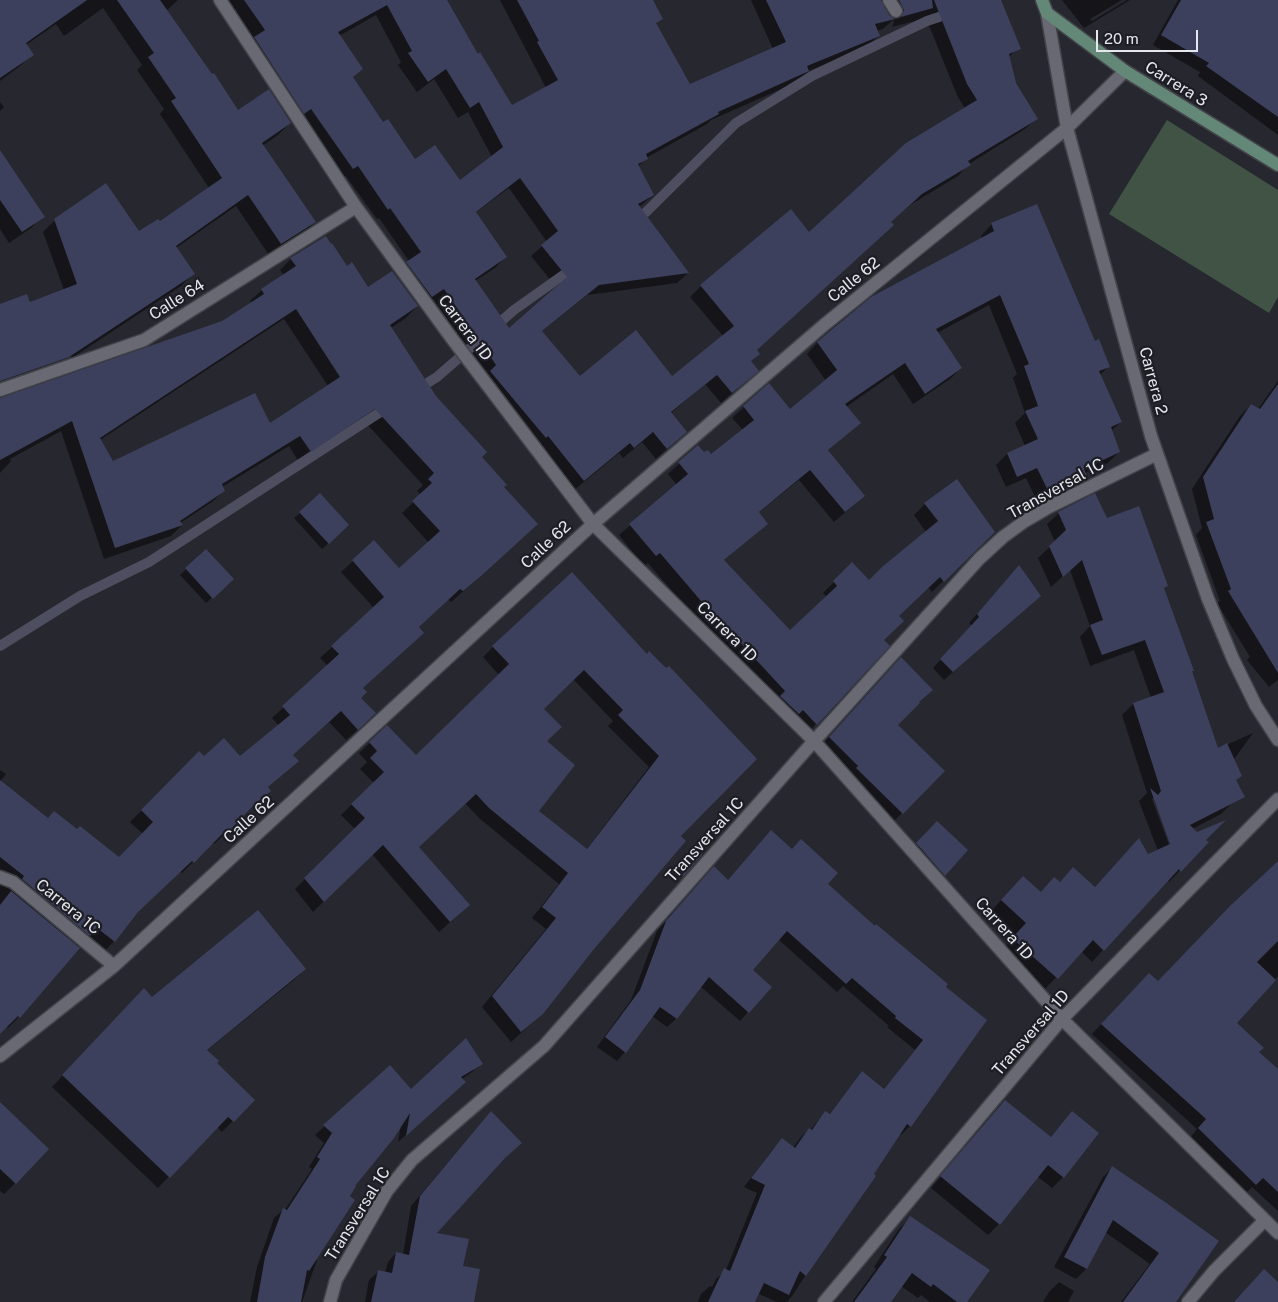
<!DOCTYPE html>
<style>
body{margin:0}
#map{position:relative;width:1278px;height:1302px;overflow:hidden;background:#26272f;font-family:"Public Sans",sans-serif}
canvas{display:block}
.scale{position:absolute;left:1096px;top:30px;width:102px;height:22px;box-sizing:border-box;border:2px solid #e6e7ec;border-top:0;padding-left:6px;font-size:15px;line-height:18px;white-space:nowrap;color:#e6e7ec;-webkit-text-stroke:4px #1d1e25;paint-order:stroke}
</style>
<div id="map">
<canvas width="1278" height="1302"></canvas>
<div class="scale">20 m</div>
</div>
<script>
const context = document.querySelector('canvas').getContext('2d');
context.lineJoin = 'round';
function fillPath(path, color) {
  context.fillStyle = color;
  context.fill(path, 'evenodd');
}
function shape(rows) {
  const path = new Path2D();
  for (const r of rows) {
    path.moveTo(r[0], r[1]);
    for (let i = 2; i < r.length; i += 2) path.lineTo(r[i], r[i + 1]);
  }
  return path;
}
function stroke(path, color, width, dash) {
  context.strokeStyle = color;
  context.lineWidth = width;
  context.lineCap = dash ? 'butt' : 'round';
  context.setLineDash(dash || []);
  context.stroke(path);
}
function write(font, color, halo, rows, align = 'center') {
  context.font = font + ' "Public Sans",sans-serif';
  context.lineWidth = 4.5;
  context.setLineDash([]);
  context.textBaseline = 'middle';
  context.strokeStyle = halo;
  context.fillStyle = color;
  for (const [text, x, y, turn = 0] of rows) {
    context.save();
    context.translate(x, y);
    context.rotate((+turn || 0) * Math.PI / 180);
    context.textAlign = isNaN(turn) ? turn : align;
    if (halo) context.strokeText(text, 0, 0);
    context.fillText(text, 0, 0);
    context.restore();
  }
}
fillPath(shape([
 [1167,120,1278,190,1278,297,1269,313,1109,214]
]), '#405345');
fillPath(shape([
 [0,0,178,0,166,11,238,112,290,123,278,135,262,146,315,222,303,234,269,255,236,206,176,248,193,274,181,286,72,358,64,340,0,365,0,306,29,303,64,290,43,232,55,220,139,233,159,223,209,188,160,114,164,109,137,70,142,65,103,8,64,36,56,24,26,45,32,54,20,66,0,81],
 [226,0,445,0,477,55,512,106,546,88,500,0,637,0,689,86,773,49,751,0,992,0,1016,50,1008,58,1015,83,1036,119,1025,129,969,164,958,176,910,205,890,222,756,350,750,362,746,381,721,403,705,384,670,414,686,432,656,459,642,442,623,458,619,453,573,491,486,376,433,299,421,307,396,273,409,261,379,218,377,219,346,176,342,179,300,119,293,124,244,49,253,39],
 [880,4,885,6,890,15,888,16],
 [376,15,401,62,398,65,417,92,434,79,458,118,468,112,492,157,459,182,415,161,383,124,352,78,361,69,339,36],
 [926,18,957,95,965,109,808,234,701,286,690,297,723,336,672,377,579,378,541,332,587,295,677,283,688,273,639,207,653,195,638,167,646,158,707,124,711,120,797,82,808,71,867,47,878,36,876,31,883,29,893,20,894,22,892,27],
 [509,188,547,242,531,256,557,288,509,329,475,281,495,268,505,257,475,213],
 [1062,0,1122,0,1090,19,1092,21,1127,0,1130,0,1084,28],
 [1178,0,1278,0,1278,135,1198,76,1200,72,1153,45],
 [0,102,4,107,0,111],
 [0,153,43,216,31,228,9,243,0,229],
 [992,224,1095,342,1108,367,1100,375,1121,422,1111,431,1119,452,1108,463,1085,473,1087,478,1076,489,1040,507,1026,478,1006,487,996,465,1007,454,1025,446,1015,423,1025,413,1013,378,1017,374,989,305,937,333,961,368,950,379,913,404,893,374,846,407,859,423,827,451,864,496,834,522,799,480,758,513,767,524,723,561,790,632,827,597,823,593,852,564,869,582,926,532,914,515,925,504,994,532,932,592,928,587,897,616,882,640,816,724,806,735,791,721,787,724,770,708,775,703,703,627,648,563,644,566,619,535,677,485,668,474,698,446,704,454,711,456,743,430,732,418,769,385,790,410,826,381,807,354,818,342,982,239,981,236],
 [291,259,346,267,368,288,417,306,406,318,391,328,435,397,503,487,525,535,468,587,451,602,448,599,418,628,411,644,362,689,359,698,363,725,346,740,329,722,292,755,297,761,267,788,269,791,214,844,212,843,182,873,179,871,136,913,114,941,103,953,85,939,19,1017,8,1028,6,1026,0,1032,0,770,6,774,0,782,48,819,77,830,119,859,143,834,130,822,199,753,204,758,240,758,279,726,272,718,328,666,320,658,374,608,341,572,374,542,399,570,429,543,402,513,421,495,417,491,423,485,363,420,299,462,289,446,222,487,224,491,212,502,180,523,182,525,171,536,104,559,61,431,10,459,11,461,0,473,0,402,223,322,252,303,250,301,262,290,284,275,280,270],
 [284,319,328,386,269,425,113,462,100,440],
 [1278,381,1278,680,1269,687,1247,660,1250,657,1217,603,1220,601,1196,535,1202,528,1192,489,1240,416,1251,405,1258,409],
 [300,513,342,531,322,549,294,518],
 [1059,513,1106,519,1166,586,1163,589,1217,749,1253,733,1214,787,1232,803,1221,814,1192,829,1207,842,1169,882,1168,880,1092,962,1081,951,1045,989,1002,950,1016,935,990,912,1012,889,1040,893,1059,883,1073,868,1094,888,1128,851,1147,856,1158,851,1139,801,1147,793,1122,715,1133,704,1151,698,1134,650,1090,666,1080,637,1090,626,1070,570,1051,587,1038,558,1055,542,1047,524],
 [1154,797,1174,850,1171,850,1152,799],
 [206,550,232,579,206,603,180,575],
 [1018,567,1031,604,944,680,933,668,972,626,969,623],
 [493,647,647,656,679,836,542,1014,511,1042,482,1007,546,929,532,918,559,884,479,818,465,803,418,847,458,915,439,932,372,854,313,912,295,889,355,829,341,815,374,783,360,769,367,762,359,753,387,727,416,757,499,675,483,657],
 [573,679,613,721,608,726,649,767,586,850,537,811,545,742,542,709],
 [891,669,918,702,896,725,944,771,892,823,820,747],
 [937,823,944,875,934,885,906,854],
 [1278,868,1278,976,1236,1023,1258,1053,1278,1071,1278,1211,1252,1187,1245,1194,1189,1139,1197,1129,1092,1034,1139,984,1158,983],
 [705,877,727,881,826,884,944,987,985,1020,910,1126,901,1135,899,1133,792,1296,787,1302,777,1302,759,1294,755,1302,698,1302,701,1294,710,1286,712,1287,716,1279,726,1270,757,1193,744,1187,773,1149,782,1140,793,1148,800,1138,809,1129,810,1130,825,1113,829,1115,854,1082,862,1073,883,1090,915,1050,887,1027,889,1026,843,986,837,992,778,939,752,970,748,1012,740,1021,700,986,676,1019,667,1027,652,1016,625,1052,617,1061,597,1047,631,1000,657,931],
 [305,969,294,980,206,1051,215,1063,253,1100,222,1132,217,1127,158,1188,52,1087,133,1001],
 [481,1063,472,1072,462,1079,455,1091,398,1142,401,1125,352,1187,315,1259,317,1260,302,1302,250,1302,257,1267,274,1218,283,1210,285,1210,312,1169,309,1167,324,1143,315,1135,390,1067,411,1091],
 [1005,1101,1050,1138,1072,1113,1098,1134,1063,1177,1052,1188,1037,1176,999,1224,988,1235,931,1188],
 [0,1112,15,1183,4,1194,0,1191],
 [483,1121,500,1163,435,1233,449,1302,365,1302,369,1280,378,1272,385,1273,388,1262,396,1253,403,1255,411,1206],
 [1113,1167,1165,1203,1168,1302,1121,1302,1150,1264,1105,1232,1086,1269,1076,1279,1054,1267,1103,1177],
 [911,1218,965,1302,930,1302,921,1295,918,1298,901,1286,889,1302,852,1302,876,1269,874,1267,899,1229],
 [1059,1282,1074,1291,1068,1302,1043,1302,1049,1292]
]), '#0007');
stroke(shape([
 [636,222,736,123,812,76,927,21,954,12],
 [416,390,437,377,514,310,576,266],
 [0,646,80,596,149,562,388,407]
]), '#4d4e5f', 10);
fillPath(shape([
 [0,0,87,0,26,43,34,55,0,78],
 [117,0,160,0,212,74,214,73,238,110,269,89,291,123,262,143,316,222,281,244,248,195,176,246,195,274,69,357,0,381,0,304,27,294,30,302,77,284,54,219,106,183,139,231,158,219,160,221,222,178,171,101,176,98,148,57,154,53],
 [244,0,447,0,478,54,480,52,512,105,558,80,537,42,539,41,517,0,653,0,663,19,656,23,690,84,786,42,766,0,881,0,889,15,895,19,875,24,880,36,807,66,809,71,718,112,719,114,646,154,648,159,638,164,654,195,638,204,689,273,599,285,542,331,580,376,636,330,672,376,734,326,700,285,791,209,809,232,906,143,977,100,967,84,934,0,1001,0,1021,49,1009,54,1016,83,1038,119,968,161,971,165,922,194,891,222,894,225,757,350,760,354,751,361,759,371,732,393,717,375,671,412,687,432,667,449,653,432,634,448,630,443,584,481,548,436,546,438,490,371,496,365,444,289,432,297,406,262,421,252,390,208,388,210,358,166,353,169,311,109,304,114,254,37,265,30],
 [387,5,412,51,408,53,428,82,446,69,470,108,479,102,503,147,460,180,435,145,415,159,388,119,383,122,353,77,363,69,338,32],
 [520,178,558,231,541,245,567,277,509,328,475,279,507,257,476,212],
 [899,0,932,0,933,8,901,17,904,10],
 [1181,0,1278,0,1278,117,1206,66,1209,63,1161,35],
 [0,150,45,217,22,232,0,200],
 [1037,204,1095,341,1099,339,1110,367,1099,371,1122,422,1111,427,1120,452,1084,469,1088,479,1051,497,1037,468,1017,477,1007,453,1038,439,1025,411,1038,406,1024,366,1029,364,1000,295,936,329,962,368,925,394,905,363,845,404,861,423,828,450,865,496,845,512,810,470,759,512,768,524,724,560,790,630,837,586,833,581,852,562,869,580,882,567,938,521,924,503,957,479,995,532,944,582,940,577,899,616,904,621,884,640,890,646,817,725,803,710,799,714,780,696,785,691,735,637,733,639,712,617,713,615,660,553,656,556,629,524,688,474,678,462,698,445,704,452,708,450,711,454,754,420,743,406,769,383,790,409,837,370,817,342,871,297,994,231,991,223],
 [326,236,331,244,332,243,347,266,352,262,368,287,392,271,418,306,390,325,436,396,487,452,482,457,507,485,504,487,538,524,481,576,463,591,460,589,419,627,424,633,363,688,367,692,361,698,376,713,358,730,341,711,293,755,299,761,268,787,271,791,254,805,226,834,224,832,194,863,192,861,138,912,115,942,97,928,90,936,22,879,24,876,0,857,0,780,48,818,54,811,77,829,80,826,119,857,153,822,141,810,199,751,204,756,224,738,240,756,290,715,282,706,339,654,331,646,384,597,352,560,374,540,399,568,440,531,412,501,432,483,428,479,434,473,375,409,311,452,300,436,222,484,225,491,180,521,183,525,115,548,72,421,0,460,0,398,222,321,264,294,261,289,296,266,290,258],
 [296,309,340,377,270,423,255,393,113,461,100,438],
 [1278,384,1278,673,1228,591,1231,589,1206,522,1214,519,1203,477,1251,404,1260,409],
 [320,493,349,525,329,544,299,512],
 [1095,493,1107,518,1139,506,1168,586,1164,588,1194,671,1192,671,1218,748,1227,743,1242,776,1236,780,1245,797,1190,825,1197,832,1226,820,1206,840,1209,842,1181,872,1179,869,1104,951,1093,940,1058,979,1012,938,1026,923,1001,900,1023,876,1041,892,1054,877,1060,882,1073,867,1095,887,1139,838,1148,854,1170,844,1150,788,1158,795,1161,791,1133,703,1164,692,1145,640,1102,655,1090,625,1103,620,1082,560,1063,577,1049,546,1066,530,1058,512],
 [206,549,234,579,213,599,185,568],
 [1019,565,1041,596,953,672,940,659,979,617,977,614],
 [572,572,647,654,649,651,666,668,669,666,757,759,681,836,686,841,594,949,543,1014,521,1032,492,996,556,918,542,907,568,873,489,808,476,794,419,847,470,905,450,922,383,845,324,902,304,878,365,818,351,804,384,772,370,758,377,751,369,742,387,725,416,755,509,664,492,646],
 [584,670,623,710,618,715,659,756,587,849,539,811,575,765,547,741,562,727,544,709],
 [901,657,933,690,919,702,920,703,898,725,945,771,903,814,856,768,858,766,829,737],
 [937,821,968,850,945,876,916,843],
 [771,830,792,849,801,839,838,873,828,884,875,926,876,924,948,984,946,987,987,1020,911,1127,907,1124,874,1174,876,1176,806,1276,800,1271,789,1295,764,1283,755,1302,708,1302,724,1268,730,1271,765,1185,751,1178,782,1138,795,1148,809,1128,812,1130,825,1111,830,1114,862,1071,884,1089,923,1040,895,1018,896,1016,852,978,846,984,787,931,753,970,772,987,749,1013,709,977,677,1019,660,1007,626,1053,605,1037,640,990,666,921,714,866,728,880],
 [693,847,702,855,682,878],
 [1278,861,1278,941,1257,962,1276,980,1237,1023,1264,1048,1259,1052,1278,1069,1278,1192,1263,1178,1256,1185,1198,1128,1206,1119,1101,1024,1149,973,1158,981,1230,906],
 [11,891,80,948,20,1018,18,1016,0,1034,0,905],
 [258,910,306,969,207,1050,219,1061,217,1063,255,1100,234,1122,228,1117,170,1178,62,1075,144,988,152,997],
 [466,1038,483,1064,461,1077,466,1082,406,1136,410,1113,394,1138,355,1186,356,1186,350,1196,355,1200,309,1271,307,1270,301,1302,257,1302,265,1257,283,1208,287,1210,320,1159,317,1157,332,1133,323,1125,390,1065,411,1089],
 [1005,1100,1051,1137,1072,1111,1099,1133,1064,1178,1048,1165,1000,1225,940,1176],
 [0,1102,49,1149,16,1184,0,1169],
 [491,1111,522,1143,505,1158,437,1233,469,1239,463,1266,480,1269,474,1302,371,1302,378,1270,392,1273,396,1252,409,1255,420,1196],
 [1112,1166,1165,1202,1219,1241,1176,1302,1123,1302,1159,1253,1113,1220,1087,1269,1064,1257],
 [910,1216,990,1270,967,1302,957,1302,933,1284,931,1287,912,1273,891,1302,854,1302,887,1257,884,1255],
 [1264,1269,1278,1282,1278,1302,1234,1302]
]), '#3d405c');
const street = shape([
 [220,0,356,207,453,340,593,524,814,741,1062,1019,1278,1233],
 [889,0,896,11],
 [1047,13,1067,128,1151,436,1208,599,1233,659,1256,706,1278,740],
 [0,390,144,340,356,207],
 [0,877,13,882,114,966],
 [0,1056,114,966,593,524,824,325,1067,128,1125,71],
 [330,1302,336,1280,387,1191,412,1160,544,1046,814,741,979,559,1003,537,1025,521,1049,507,1157,454],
 [824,1302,1062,1019,1278,799],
 [1188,1302,1214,1271,1265,1220]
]);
const secondary = shape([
 [1042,0,1047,13,1125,71,1278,165]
]);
stroke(street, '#43444a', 15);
stroke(secondary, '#43444a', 15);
stroke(street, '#686972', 12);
stroke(secondary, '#648877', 12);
write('16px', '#e6e7ec', '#1d1e25', [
 ["Carrera 3",1176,84,32],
 ["Calle 62",854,280,-39],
 ["Calle 64",177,300,-32],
 ["Carrera 1D",465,328,53],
 ["Carrera 2",1153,381,75],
 ["Transversal 1C",1056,489,-29],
 ["Calle 62",546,545,-43],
 ["Carrera 1D",727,632,45],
 ["Calle 62",249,820,-42],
 ["Transversal 1C",705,840,-48],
 ["Carrera 1C",68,907,39],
 ["Carrera 1D",1004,929,48],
 ["Transversal 1D",1031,1033,-49],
 ["Transversal 1C",358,1214,-58]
]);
</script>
